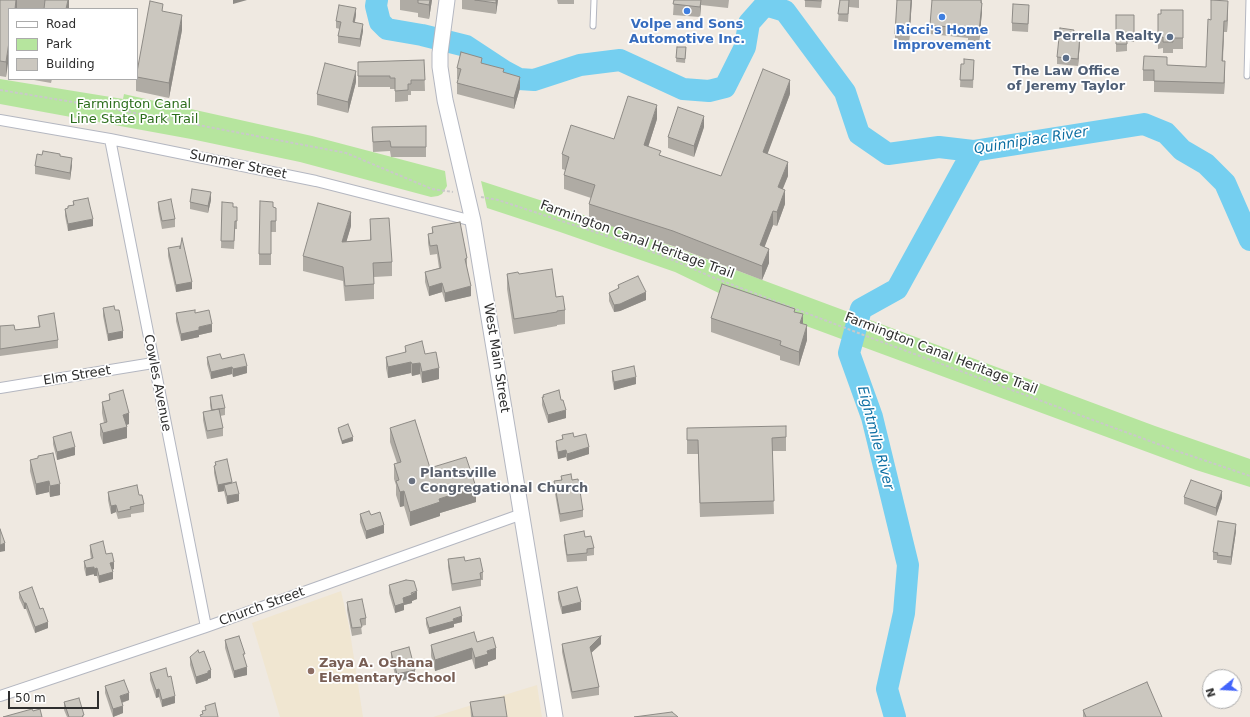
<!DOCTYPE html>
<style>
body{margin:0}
#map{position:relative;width:1250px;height:717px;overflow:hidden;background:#efe9e1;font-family:"DejaVu Sans",sans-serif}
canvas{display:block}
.legend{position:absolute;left:8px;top:8px;width:130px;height:72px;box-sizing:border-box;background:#fff;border:1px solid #ababab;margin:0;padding:5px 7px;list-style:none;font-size:12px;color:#2e2e2e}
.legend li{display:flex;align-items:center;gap:8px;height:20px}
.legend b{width:20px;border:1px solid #ababab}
.north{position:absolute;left:1202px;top:669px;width:40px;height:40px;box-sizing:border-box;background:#fff;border:1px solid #ababab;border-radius:50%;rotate:252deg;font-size:11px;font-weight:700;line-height:16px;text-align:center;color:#2e2e2e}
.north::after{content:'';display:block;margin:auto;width:14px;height:18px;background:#4264fb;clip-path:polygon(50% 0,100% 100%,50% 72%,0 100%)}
.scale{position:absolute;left:8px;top:691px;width:91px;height:18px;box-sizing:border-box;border:2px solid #2e2e2e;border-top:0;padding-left:5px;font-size:12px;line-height:14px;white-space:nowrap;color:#2e2e2e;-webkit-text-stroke:3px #fff;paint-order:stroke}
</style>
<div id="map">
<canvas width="1250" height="717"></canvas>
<ul class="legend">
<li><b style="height:5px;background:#fff"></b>Road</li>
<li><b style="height:11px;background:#b6e59e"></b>Park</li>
<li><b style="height:11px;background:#cbc7bf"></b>Building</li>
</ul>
<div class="north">N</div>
<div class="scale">50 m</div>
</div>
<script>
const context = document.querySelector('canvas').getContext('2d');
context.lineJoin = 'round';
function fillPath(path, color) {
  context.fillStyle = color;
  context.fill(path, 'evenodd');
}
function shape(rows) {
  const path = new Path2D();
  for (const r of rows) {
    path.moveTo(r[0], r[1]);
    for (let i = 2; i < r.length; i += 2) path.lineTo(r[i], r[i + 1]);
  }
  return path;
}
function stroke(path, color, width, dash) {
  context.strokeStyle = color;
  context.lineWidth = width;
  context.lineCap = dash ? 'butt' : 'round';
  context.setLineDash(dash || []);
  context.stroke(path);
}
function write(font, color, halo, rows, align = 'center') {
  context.font = font + ' "DejaVu Sans",sans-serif';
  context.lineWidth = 3.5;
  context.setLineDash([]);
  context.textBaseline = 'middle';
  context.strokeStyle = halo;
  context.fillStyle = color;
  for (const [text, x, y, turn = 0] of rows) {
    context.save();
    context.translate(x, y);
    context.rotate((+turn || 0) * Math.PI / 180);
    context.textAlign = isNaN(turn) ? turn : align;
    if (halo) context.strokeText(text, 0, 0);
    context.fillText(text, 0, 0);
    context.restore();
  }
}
fillPath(shape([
 [341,591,349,626,363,717,280,717,252,623],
 [537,685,542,717,433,717]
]), '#f0e6d1');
fillPath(shape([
 [0,79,123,99,124,94,128,95,312,136,445,171,447,186,442,194,438,196,431,197,300,162,191,139,0,104],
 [481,181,552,204,671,246,1155,426,1250,459,1250,487,1196,470,725,296,675,272,560,232,487,208]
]), '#b6e59e');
stroke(shape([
 [377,0,376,6,380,22,387,29,422,35,466,46,504,71,519,79,534,80,580,65,620,60,683,89,709,91,725,87,745,47,749,23,765,5,785,11,845,92,859,134,888,154,939,147,973,151,1144,124,1166,133,1182,150,1206,164,1225,183,1250,240],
 [895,717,887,689,904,613,908,565,872,417,849,353,861,309,897,289,973,151]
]), '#75cff0', 22);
const lane = shape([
 [593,26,594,0],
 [1247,76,1249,0]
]);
const street = shape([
 [0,120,110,139,316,181,473,221],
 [110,139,206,627],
 [0,388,153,363],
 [0,696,206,627,522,514]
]);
const secondary = shape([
 [447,0,440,53,440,67,445,100,473,221,555,717]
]);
stroke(lane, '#b4b7c1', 7);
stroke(street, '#b4b7c1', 12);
stroke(secondary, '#b4b7c1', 17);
stroke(shape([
 [0,90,103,107,346,153,432,189,453,192],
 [481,197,498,200,592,231,661,255,712,277,874,339,1174,450,1250,476]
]), '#c9c9c9', 2, [3, 2]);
stroke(lane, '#fff', 5);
stroke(street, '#fff', 10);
stroke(secondary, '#fff', 15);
fillPath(shape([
 [0,0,69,0,69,9,9,9,6,77,0,76],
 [400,0,432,0,429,19,418,17,418,13,400,10],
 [462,0,498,0,496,14,462,9],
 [557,0,574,0,574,4,558,4],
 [674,0,729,0,728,8,701,5,700,17,673,15],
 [805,0,822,0,821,8,805,7],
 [840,0,859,0,859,8,849,7,848,22,838,21],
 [912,0,909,42,895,41,895,34],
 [982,0,982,12,979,42,968,40,968,38,930,34,930,25],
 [1183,10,1183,49,1173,49,1173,53,1163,53,1163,48,1158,49,1158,14,1161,14],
 [163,12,182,30,169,98,136,91,136,79,137,79,137,72],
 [1228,12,1227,32,1224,32,1223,61,1225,72,1224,94,1154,92,1154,81,1143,81,1143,70,1167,65,1206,67,1211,20],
 [1029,13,1028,32,1012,31,1012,23],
 [356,15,355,22,363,31,360,47,338,43,338,36,340,29,336,28,336,21],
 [1116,15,1134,15,1134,42,1127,42,1127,51,1116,52],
 [1074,34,1080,42,1078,66,1057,64,1057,57],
 [677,47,686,47,685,63,676,62],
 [424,60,425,91,411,91,411,95,408,95,408,101,395,102,395,89,390,89,390,87,358,87,358,62],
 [974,60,973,88,960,87,961,64,964,64],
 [482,63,504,73,520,88,514,109,457,94,457,83,458,79,457,79,457,68],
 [34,79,52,79,51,83,34,80],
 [356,82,348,113,317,105,317,94],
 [790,94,767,154,788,176,782,189,785,204,777,226,773,225,764,247,769,263,762,280,673,246,589,219,589,204,591,198,564,189,564,175,565,170,562,169,562,154,614,139,657,119,648,147,661,156,721,176],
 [426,126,426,157,391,157,390,151,373,152,372,127],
 [704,127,694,157,668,148,668,137],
 [42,155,60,156,72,165,70,180,35,174,35,166],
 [211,200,208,213,190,209,190,202],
 [73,201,93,226,68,231,65,216,65,209,68,208,68,206,73,205],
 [158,202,175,219,175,227,162,229,158,209],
 [222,202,233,207,237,207,237,229,235,229,234,249,221,248],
 [273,208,276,208,276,232,271,232,271,265,259,265,259,254],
 [370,219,392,262,392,276,374,277,374,299,345,301,343,281,303,271,303,256,351,226,346,242,370,240],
 [432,227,467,258,467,268,471,296,445,302,442,292,429,296,425,282,425,272,439,268,437,254,430,255,428,243,428,234,432,233],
 [168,248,192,289,176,292,168,256],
 [507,274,519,274,556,297,565,310,565,324,557,325,557,326,514,334,507,289],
 [618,285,646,300,620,311,614,312,609,301,609,293,618,289],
 [103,308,123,338,108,341,103,316],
 [795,312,803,324,807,340,799,366,780,360,780,356,711,332,711,318],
 [176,313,195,313,212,332,199,335,199,337,181,341,176,321],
 [38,316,58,340,58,348,0,356,0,326,15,330,39,327],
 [405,346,425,354,439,379,422,383,420,374,412,376,411,373,388,378,386,368,386,357,405,353],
 [207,357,222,359,247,373,233,377,232,374,211,379,207,364],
 [612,371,636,384,614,390,612,379],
 [109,394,129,424,126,425,127,438,103,444,100,435,100,424,104,423,102,413,102,402,109,400],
 [543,395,566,418,548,423,542,405,542,397,543,397],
 [210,397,225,408,225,415,220,416,223,428,223,436,207,439,203,420,203,412,211,411,210,405],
 [338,428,353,441,342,444,338,431],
 [390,428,430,468,476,502,440,513,440,516,410,526,404,506,400,507,396,495,396,485,394,479,394,464,397,463,390,442],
 [687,428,786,437,786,451,772,451,774,514,700,517,698,454,687,454],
 [562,435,574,437,589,454,567,461,566,457,558,459,556,448,556,441,562,439],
 [53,437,75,455,57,460,53,444],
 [38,456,60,495,50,497,49,492,36,495,30,471,30,460,38,458],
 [215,462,232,483,239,501,227,504,224,491,218,492,214,473,214,466,215,466],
 [561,476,572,480,583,510,583,517,560,522,554,488,554,481,561,480],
 [108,492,139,495,144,504,144,512,131,514,131,517,118,519,116,512,111,514,108,500],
 [1184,497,1222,498,1216,516,1184,504],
 [360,514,371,515,384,533,366,539,360,522],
 [1236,531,1231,565,1217,563,1217,560,1213,560,1213,552],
 [564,535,585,537,594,548,594,555,587,556,587,561,567,562,564,542],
 [90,545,106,554,114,569,112,570,113,579,99,583,97,576,94,576,94,574,86,576,84,568,84,561,91,559,90,552],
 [448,559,465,561,483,572,483,580,481,580,481,586,452,591,448,567],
 [389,585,417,599,412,601,412,603,404,605,404,610,395,613,389,593],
 [19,592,40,609,48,628,35,633,26,609,24,609,19,598],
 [558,592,581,610,562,614,558,599],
 [347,602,366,618,366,625,361,626,362,634,352,636,347,610],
 [426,618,462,622,454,624,454,627,429,634,426,624],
 [225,640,245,659,247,675,234,678,225,648],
 [477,642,496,659,488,662,488,665,475,669,472,659,435,671,431,656,431,645],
 [562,644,601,644,591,653,599,687,599,695,572,699,562,652],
 [391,652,415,677,397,682,391,659],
 [190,657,211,678,208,679,208,680,196,684,190,665],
 [150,673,175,703,162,707,159,697,156,698,150,680],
 [105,686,129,700,122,703,123,713,113,717,105,693],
 [64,702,84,717,67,717,64,710],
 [470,702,507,717,471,717],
 [1083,710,1162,717,1083,717]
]), '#afaba4');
fillPath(shape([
 [16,0,17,0,17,9,15,9],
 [68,0,69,0,69,9,66,9],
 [233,0,247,0,233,4],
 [430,0,432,0,429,19,429,5],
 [496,0,498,0,496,14],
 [701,0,701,5,700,17,700,7],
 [911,0,912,0,909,42,909,35],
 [1228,1,1228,12,1227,32,1227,21],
 [982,3,982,12,979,42,979,32],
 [356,8,356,15,353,29,353,22],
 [182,15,182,30,169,98,169,83],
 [1224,21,1224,32,1222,72,1222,61],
 [363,24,363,31,360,47,360,39],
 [1080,35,1080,42,1078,66,1078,59],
 [9,42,9,57,6,77,6,62],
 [1225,61,1225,72,1224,94,1224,83],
 [356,71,356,82,348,113,348,102],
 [520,77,520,88,514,109,514,98],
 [790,80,790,94,763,166,763,152],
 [657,105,657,119,644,160,644,145],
 [704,116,704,127,694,157,694,146],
 [72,158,72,165,70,180,70,173],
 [788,162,788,176,778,201,778,187],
 [785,190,785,204,777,226,777,212],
 [211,192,211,200,208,213,208,206],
 [773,211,773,225,760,259,760,245],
 [351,212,351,226,342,257,342,242],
 [93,219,93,226,68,231,68,224],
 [769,249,769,263,762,280,762,266],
 [192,282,192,289,176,292,176,285],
 [442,283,442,292,429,296,429,287],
 [471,286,471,296,445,302,445,293],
 [646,292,646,300,620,311,614,312,614,305],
 [803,314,803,329,800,323],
 [212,324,212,332,199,335,199,337,181,341,181,334,199,327],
 [807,325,807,340,799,366,799,352],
 [123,331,123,338,108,341,108,334],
 [411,362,411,373,388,378,388,367],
 [420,363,420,374,412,376,412,364],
 [247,366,247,373,233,377,233,369],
 [232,367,232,374,211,379,211,372],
 [439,368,439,379,422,383,422,372],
 [636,377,636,384,614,390,614,382],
 [566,410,566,418,548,423,548,415],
 [129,413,129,424,123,426,123,415],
 [127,427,127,438,103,444,103,433],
 [353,437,353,441,342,444,342,441],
 [75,447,75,455,57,460,57,452],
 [589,447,589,454,567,461,567,454],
 [566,450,566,457,558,459,558,452],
 [49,481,49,492,36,495,36,484],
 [232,482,232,489,224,485,224,491,218,492,218,485],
 [60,484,60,495,50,497,50,486],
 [476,487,476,502,440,513,440,516,410,526,410,512,439,499],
 [404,491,404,506,400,507,400,492],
 [1222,491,1222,498,1216,516,1216,508],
 [239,494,239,501,227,504,227,496],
 [116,505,116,512,111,514,111,506],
 [1236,524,1236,531,1231,565,1231,557],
 [384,525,384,533,366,539,366,531],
 [5,543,5,551,0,552,0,545],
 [114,562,114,569,110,570,110,563],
 [94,567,94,574,86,576,86,568],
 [97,568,97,576,94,576,94,569],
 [113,572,113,579,99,583,99,576],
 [417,591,417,599,412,601,412,603,404,605,404,610,395,613,395,606,403,598],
 [581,602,581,610,562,614,562,607],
 [24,603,26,603,26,609,24,609],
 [462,616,462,622,454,624,454,627,429,634,429,628,453,619],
 [48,622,48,628,35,633,35,627],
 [601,636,601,644,590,654,590,647],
 [472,648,472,659,435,671,435,660],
 [496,648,496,659,488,662,488,665,475,669,475,658,487,651],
 [247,667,247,675,234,678,234,671],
 [211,670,211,678,208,679,208,680,196,684,196,677],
 [415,670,415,677,397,682,397,674],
 [159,689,159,697,156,698,156,690],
 [129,693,129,700,120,703,120,696],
 [175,696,175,703,162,707,162,700],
 [123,706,123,713,113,717,113,709]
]), '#8e8b86');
const building = shape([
 [0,0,16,0,15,9,9,9,9,42,6,62,0,61,0,0],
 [45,0,68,0,66,9,44,9,45,0],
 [418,0,430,0,429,5,418,3,418,0],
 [475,0,496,0,496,3,475,0],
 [674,0,701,0,700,7,673,4,674,0],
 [805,0,821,0,821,1,805,0],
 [840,0,849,0,848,14,838,14,840,0],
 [897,0,911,0,909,35,895,34,897,0],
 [932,0,981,0,981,3,982,3,979,32,968,31,968,29,930,25,932,0],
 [1211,0,1228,1,1227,21,1224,21,1222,61,1225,61,1224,83,1154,81,1154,70,1143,70,1144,56,1167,57,1167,65,1206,67,1208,19,1211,20,1211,0],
 [150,1,163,4,162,11,182,15,169,83,137,77,137,72,150,1],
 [1013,4,1029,5,1028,24,1012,23,1013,4],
 [339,5,356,8,353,22,363,24,360,39,338,36,341,22,336,21,339,5],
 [1161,10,1183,10,1183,38,1173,38,1173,42,1163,42,1163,37,1158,38,1158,14,1161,14,1161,10],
 [1116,15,1134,15,1134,34,1127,34,1127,44,1116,44,1116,15],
 [1060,28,1074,30,1073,34,1080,35,1078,59,1057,57,1060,28],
 [677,47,686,47,685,59,676,58,677,47],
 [461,52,482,58,481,63,504,69,503,72,520,77,514,98,457,83,461,69,457,68,461,52],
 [964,59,974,60,973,80,960,80,961,64,964,64,964,59],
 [424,60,425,80,411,80,411,84,408,84,408,90,395,91,395,78,390,78,390,76,358,76,358,62,424,60],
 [325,63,356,71,348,102,317,94,325,63],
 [763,69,790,80,763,152,788,162,778,187,785,190,777,212,773,211,760,245,769,249,762,266,673,231,589,204,595,185,564,175,569,157,562,154,571,125,614,139,628,96,657,105,644,145,661,151,659,155,721,176,763,69],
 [678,107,704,116,694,146,668,137,678,107],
 [426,126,426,147,391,147,390,141,373,142,372,127,426,126],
 [43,151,60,154,60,156,72,158,70,173,35,166,37,154,42,155,43,151],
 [192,189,211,192,208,206,190,202,192,189],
 [88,198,93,219,68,224,65,209,68,208,68,206,74,205,73,201,88,198],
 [171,199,175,219,162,221,158,202,171,199],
 [260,201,273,202,273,207,276,208,276,221,271,221,271,254,259,254,260,201],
 [222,202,233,203,233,207,237,207,237,221,235,221,234,241,221,241,222,202],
 [318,203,351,212,342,242,371,240,370,219,389,218,392,262,373,263,374,284,345,286,343,267,303,256,318,203],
 [460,222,467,258,465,259,471,286,445,293,442,283,429,287,425,272,441,268,437,245,430,246,428,234,433,233,432,227,460,222],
 [182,238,192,282,176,285,168,248,180,246,180,249,182,238],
 [552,269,556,297,563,296,565,310,557,311,557,312,514,319,507,274,518,272,519,274,552,269],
 [638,276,646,292,620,304,614,305,609,293,619,288,618,285,638,276],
 [722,284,795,309,794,312,803,314,800,323,807,325,799,352,780,345,781,341,711,318,722,284],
 [114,306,115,310,119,310,123,331,108,334,103,308,114,306],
 [195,310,195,313,209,310,212,324,199,327,199,330,181,334,176,313,195,310],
 [54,313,58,340,0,349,0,326,14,325,15,330,40,327,38,316,54,313],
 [422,341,425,354,436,352,439,368,422,372,420,363,412,364,411,362,388,367,386,357,406,352,405,346,422,341],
 [220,354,222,359,244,354,247,366,233,369,232,367,211,372,207,357,220,354],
 [634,366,636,377,614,382,612,371,634,366],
 [123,390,129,413,123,415,127,427,103,433,100,424,107,422,102,402,110,400,109,394,123,390],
 [559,390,561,400,563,400,566,410,548,415,542,397,544,397,543,395,559,390],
 [222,395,225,408,212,410,210,397,222,395],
 [219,409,223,428,207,431,203,412,219,409],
 [415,420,430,468,466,457,476,487,439,499,440,502,410,512,404,491,400,492,396,481,399,480,394,464,401,462,390,428,415,420],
 [348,424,353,437,342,441,338,428,348,424],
 [786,426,786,437,772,438,774,501,700,503,698,440,687,440,687,428,786,426],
 [71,432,75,447,57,452,53,437,71,432],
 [573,433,574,437,586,434,589,447,567,454,566,450,558,452,556,441,563,439,562,435,573,433],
 [53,453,60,484,50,486,49,481,36,484,30,460,38,458,38,456,53,453],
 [227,459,232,482,218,485,214,466,216,465,215,462,227,459],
 [571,474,572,480,578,479,583,510,560,514,554,481,562,480,561,476,571,474],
 [1191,480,1222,491,1216,508,1184,497,1191,480],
 [236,482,239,494,227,496,224,485,236,482],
 [137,485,139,495,142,495,144,504,130,507,131,509,118,512,116,505,111,506,108,492,137,485],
 [369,511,371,515,380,512,384,525,366,531,360,514,369,511],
 [1218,521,1236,524,1231,557,1217,555,1218,553,1213,552,1218,521],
 [0,529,5,543,0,545,0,529],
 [584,531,585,537,591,536,594,548,587,549,587,553,567,555,564,535,584,531],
 [103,541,106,554,112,553,114,562,110,563,113,572,99,576,97,568,94,569,94,567,86,568,84,561,93,558,90,545,103,541],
 [464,557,465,561,480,558,483,572,480,573,481,579,452,584,448,559,464,557],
 [406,580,414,581,417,591,411,593,412,595,403,598,404,603,395,606,389,585,406,580],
 [32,587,40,609,43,608,48,622,35,627,26,603,24,603,19,592,32,587],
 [577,587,581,602,562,607,558,592,577,587],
 [362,599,366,618,360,619,362,627,352,628,347,602,362,599],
 [460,607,462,616,453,619,454,621,429,628,426,618,460,607],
 [474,632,477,642,493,637,496,648,487,651,488,654,475,658,472,648,435,660,431,645,474,632],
 [239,636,245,654,243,654,247,667,234,671,225,640,239,636],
 [601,636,590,647,599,687,572,692,562,644,601,636],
 [409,647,415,670,397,674,391,652,409,647],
 [198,650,199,653,204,651,211,670,208,671,208,673,196,677,190,657,198,650],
 [166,668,168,677,171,676,175,696,162,700,159,689,156,690,150,673,166,668],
 [124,680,129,693,120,696,123,706,113,709,105,686,124,680],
 [1147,682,1162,717,1086,717,1083,710,1147,682],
 [504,697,507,717,473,717,470,702,504,697],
 [79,698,84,715,82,716,83,717,69,717,64,702,79,698],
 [215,703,218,717,201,717,200,715,203,714,202,711,206,710,205,706,215,703],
 [32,709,33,711,40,709,42,717,3,717,32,709],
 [672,712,678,717,634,717,672,712]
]);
fillPath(building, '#cbc7bf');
stroke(building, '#8e8b86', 1);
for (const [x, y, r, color] of [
 [687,11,4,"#3f7fe0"],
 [942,17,4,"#3f7fe0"],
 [1170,37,4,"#5c6f8a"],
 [1066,58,4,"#5c6f8a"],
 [412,481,4,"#6b7280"],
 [311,671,4,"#8d6e63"]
]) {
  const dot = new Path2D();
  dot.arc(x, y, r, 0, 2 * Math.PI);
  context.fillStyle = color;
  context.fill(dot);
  stroke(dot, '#fff', 1.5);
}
write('bold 13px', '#366cbe', '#fff', [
 ["Volpe and Sons",687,25],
 ["Automotive Inc.",687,40],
 ["Ricci's Home",942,31],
 ["Improvement",942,46]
]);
write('bold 13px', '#4e5e75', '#fff', [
 ["Perrella Realty",1162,37],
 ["The Law Office",1066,72,"center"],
 ["of Jeremy Taylor",1066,87,"center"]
], 'right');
write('13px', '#2c6e1b', '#fff', [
 ["Farmington Canal",134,105],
 ["Line State Park Trail",134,120]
]);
write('13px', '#2e2e2e', '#fff', [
 ["Summer Street",238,165,12],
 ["Farmington Canal Heritage Trail",637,240,20],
 ["Farmington Canal Heritage Trail",941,354,21],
 ["West Main Street",496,358,81],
 ["Elm Street",77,376,-9],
 ["Cowles Avenue",157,383,79],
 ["Church Street",262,607,-20]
]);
write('bold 13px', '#5b616d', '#fff', [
 ["Plantsville",420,474],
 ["Congregational Church",420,489]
], 'left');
write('bold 13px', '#785e54', '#fff', [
 ["Zaya A. Oshana",319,664],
 ["Elementary School",319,679]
], 'left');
write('italic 14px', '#0d6fa3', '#fff', [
 ["Quinnipiac River",1031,141,-9],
 ["Eightmile River",875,438,75]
]);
</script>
